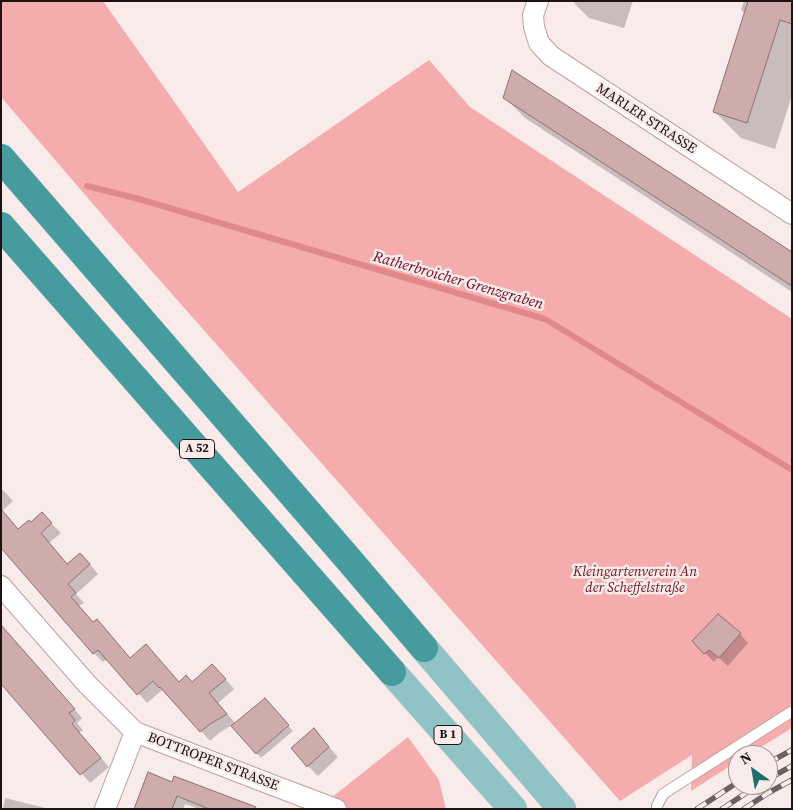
<!DOCTYPE html>
<meta charset="utf-8">
<style>
body{margin:0}
#map{position:relative;width:793px;height:810px;overflow:hidden;background:#faebeb;font-family:"Source Serif 4",serif}
canvas{display:block}
.frame{position:absolute;inset:0;border:2px solid #1e1212;pointer-events:none}
.north{position:absolute;left:728px;top:745px;width:50px;height:50px;box-sizing:border-box;background:#faebeb;border:1px solid #a29494;border-radius:50%;rotate:328deg;font-size:14px;font-weight:700;line-height:20px;text-align:center;color:#1e1212}
.north::after{content:'';display:block;margin:auto;width:18px;height:22px;background:#216d70;clip-path:polygon(50% 0,100% 100%,50% 72%,0 100%)}
</style>
<div id="map">
<canvas width="793" height="810"></canvas>
<div class="frame"></div>
<div class="north">N</div>
</div>
<script>
const context = document.querySelector('canvas').getContext('2d');
context.lineJoin = 'round';
function fillPath(path, color) {
  context.fillStyle = color;
  context.fill(path, 'evenodd');
}
function shape(rows) {
  const path = new Path2D();
  for (const r of rows) {
    path.moveTo(r[0], r[1]);
    for (let i = 2; i < r.length; i += 2) path.lineTo(r[i], r[i + 1]);
  }
  return path;
}
function stroke(path, color, width, dash) {
  context.strokeStyle = color;
  context.lineWidth = width;
  context.lineCap = dash ? 'butt' : 'round';
  context.setLineDash(dash || []);
  context.stroke(path);
}
function write(font, color, halo, rows, align = 'center') {
  context.font = font + ' "Source Serif 4",serif';
  context.lineWidth = 5;
  context.setLineDash([]);
  context.textBaseline = 'middle';
  context.strokeStyle = halo;
  context.fillStyle = color;
  for (const [text, x, y, turn = 0] of rows) {
    context.save();
    context.translate(x, y);
    context.rotate((+turn || 0) * Math.PI / 180);
    context.textAlign = isNaN(turn) ? turn : align;
    if (halo) context.strokeText(text, 0, 0);
    context.fillText(text, 0, 0);
    context.restore();
  }
}
fillPath(shape([
 [1,1,103,1,238,192,429,60,470,107,792,319,792,728,748,755,738,755,738,761,691,791,692,755,620,801,111,225,1,97],
 [408,737,439,780,446,809,317,809]
]), '#f4acad');
fillPath(shape([
 [575,1,633,1,624,28,589,18,574,3],
 [744,1,792,1,792,95,775,149,741,138,714,111,745,14,741,10],
 [504,97,792,253,792,292,525,118],
 [1,488,13,501,2,511,19,530,31,524,51,523,61,533,49,543,68,565,89,563,98,574,76,594,84,603,79,606,94,623,106,630,131,659,179,683,192,683,222,675,234,689,218,703,236,724,269,704,293,731,261,758,232,725,219,733,210,741,170,696,169,696,162,690,147,703,108,659,103,662,94,653,1,547],
 [1,625,82,718,77,723,83,730,79,733,109,767,90,783,1,682],
 [740,634,748,643,728,666,718,657,714,662,693,641],
 [314,730,338,757,318,776,308,766],
 [175,778,257,809,199,809,185,804,183,809,136,809,173,783],
 [5,798,49,809,3,809]
]), '#0003');
stroke(shape([
 [87,186,139,199,545,319,792,470]
]), '#e1888b', 6);
const building = shape([
 [748,1,792,1,792,24,780,20,747,123,713,112,748,1],
 [512,70,792,252,792,286,503,98,512,70],
 [1,509,18,529,29,520,31,522,42,512,52,523,41,533,67,564,80,553,90,564,68,584,76,593,71,597,93,622,97,619,130,658,146,644,179,682,186,675,192,682,212,664,226,679,209,693,227,714,210,724,200,732,160,687,159,688,153,681,137,695,98,650,93,654,1,548,1,509],
 [718,614,741,633,719,658,709,650,704,654,692,641,718,614],
 [1,625,75,709,69,713,75,720,72,724,101,758,80,775,1,684,1,625],
 [265,698,289,725,256,754,231,726,265,698],
 [314,728,329,747,307,767,291,748,314,728],
 [148,772,172,782,174,776,256,807,255,809,209,809,177,796,172,809,134,809,148,772]
]);
fillPath(building, '#ceacab');
stroke(building, '#8f6f6f', 1);
const lane = shape([
 [657,809,657,806,663,794,791,712]
]);
const street = shape([
 [538,1,533,15,534,27,539,43,551,56,792,214],
 [1,586,87,684,135,732,275,786,336,809],
 [105,809,135,732]
]);
const primary = shape([
 [424,648,562,809],
 [392,672,513,809]
]);
const highway = shape([
 [1,158,350,561,424,648],
 [1,226,392,672]
]);
stroke(lane, '#c19f9f', 12);
stroke(street, '#c19f9f', 22);
stroke(primary, '#cecbcb', 29);
stroke(highway, '#cecbcb', 29);
stroke(lane, '#fff', 10);
stroke(street, '#fff', 20);
stroke(primary, '#90c3c5', 28);
stroke(highway, '#469b9f', 28);
const rail = shape([
 [768,763,792,750],
 [768,779,792,766],
 [697,809,738,782],
 [722,809,758,785],
 [744,809,768,793,792,780]
]);
stroke(rail, '#6d6060', 5.5);
stroke(rail, '#faebeb', 4, [11]);
for (const [x, y, w] of [
 [197,449,35],
 [448,735,28]
]) {
  const box = new Path2D();
  box.roundRect(x - w / 2, y - 9.5, w, 19, 4);
  context.fillStyle = '#faebeb';
  context.fill(box);
  stroke(box, '#1e1212', 1);
}
write('bold 12px', '#1e1212', null, [
 ["A 52",197,449],
 ["B 1",448,735]
]);
write('14px', '#1e1212', '#faebeb', [
 ["MARLER STRASSE",646,119,33],
 ["BOTTROPER STRASSE",213,762,21]
]);
write('italic 14px', '#641520', '#faebeb', [
 ["Kleingartenverein An",635,572],
 ["der Scheffelstraße",635,588]
]);
write('italic 15px', '#73041e', '#faebeb', [
 ["Ratherbroicher Grenzgraben",458,281,16]
]);
</script>
